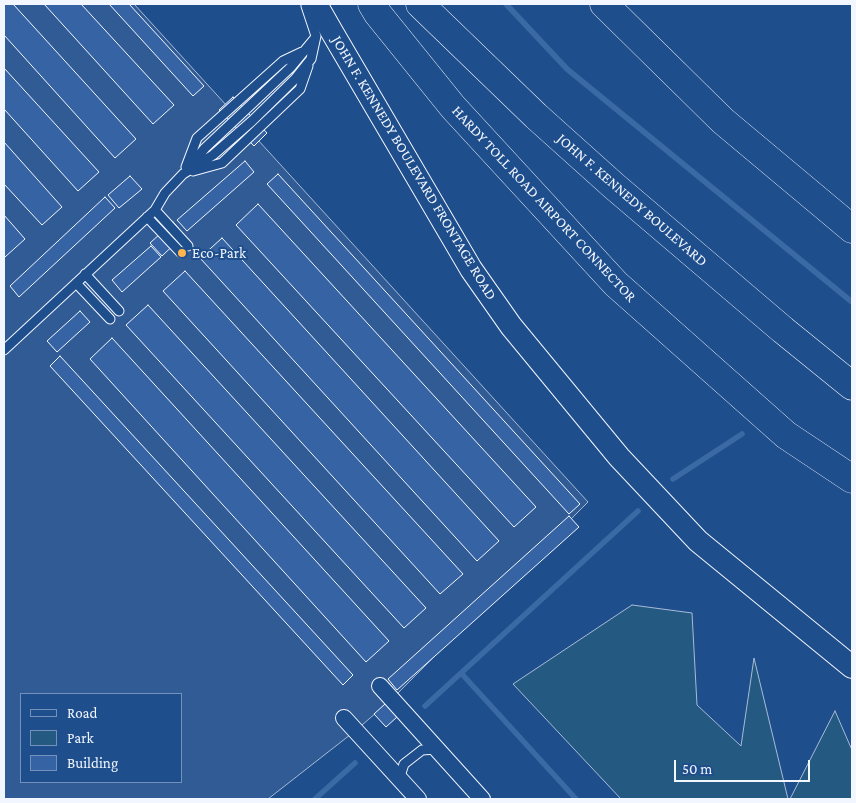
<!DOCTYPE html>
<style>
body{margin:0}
#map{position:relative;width:856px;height:803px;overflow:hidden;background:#1f4e8c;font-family:"Crimson Pro",serif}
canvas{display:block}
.frame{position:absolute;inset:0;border:5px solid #f2f6ff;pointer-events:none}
.legend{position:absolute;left:20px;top:693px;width:162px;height:90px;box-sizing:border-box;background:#1f4e8c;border:1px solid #7391ba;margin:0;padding:6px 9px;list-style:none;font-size:15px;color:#f2f6ff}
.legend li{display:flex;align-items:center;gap:10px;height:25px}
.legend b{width:25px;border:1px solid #7391ba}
.scale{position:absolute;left:674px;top:760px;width:136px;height:22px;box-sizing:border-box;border:2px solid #f2f6ff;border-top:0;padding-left:6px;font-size:15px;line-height:18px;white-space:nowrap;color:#f2f6ff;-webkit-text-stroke:4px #1f4e8c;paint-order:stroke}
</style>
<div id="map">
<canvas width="856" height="803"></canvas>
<div class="frame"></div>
<ul class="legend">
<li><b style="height:6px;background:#1f4e8c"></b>Road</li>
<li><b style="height:14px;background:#245a82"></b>Park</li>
<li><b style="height:14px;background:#3563a3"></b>Building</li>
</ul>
<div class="scale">50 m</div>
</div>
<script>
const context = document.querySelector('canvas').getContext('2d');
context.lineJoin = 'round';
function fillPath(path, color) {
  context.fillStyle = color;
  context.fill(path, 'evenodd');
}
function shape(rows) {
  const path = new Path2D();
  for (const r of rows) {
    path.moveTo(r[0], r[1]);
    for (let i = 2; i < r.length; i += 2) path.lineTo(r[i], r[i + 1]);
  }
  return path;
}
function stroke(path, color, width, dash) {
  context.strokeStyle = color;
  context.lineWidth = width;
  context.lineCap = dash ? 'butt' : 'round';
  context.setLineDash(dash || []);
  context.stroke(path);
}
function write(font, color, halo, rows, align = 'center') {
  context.font = font + ' "Crimson Pro",serif';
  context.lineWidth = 4;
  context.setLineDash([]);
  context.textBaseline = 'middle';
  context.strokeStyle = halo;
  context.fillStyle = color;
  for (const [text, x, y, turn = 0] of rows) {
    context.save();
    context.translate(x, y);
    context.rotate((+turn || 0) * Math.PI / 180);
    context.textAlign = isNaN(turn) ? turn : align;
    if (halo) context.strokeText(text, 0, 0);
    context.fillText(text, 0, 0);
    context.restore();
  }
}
const green = shape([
 [632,605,692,613,697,705,741,746,754,658,788,799,621,799,513,684,632,605],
 [835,711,852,750,852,799,790,799,835,711]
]);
fillPath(green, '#245a82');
stroke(green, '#a8bbd7', 1);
const parking = shape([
 [4,4,134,4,588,502,391,700,355,731,268,799,4,799,4,4],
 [21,694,181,694,181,782,21,782,21,694]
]);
fillPath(parking, '#305b95');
stroke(parking, '#a8bbd7', 1);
stroke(shape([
 [506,4,567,69,852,302],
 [673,479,742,434],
 [461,673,576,799],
 [425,706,638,511],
 [315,799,355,763]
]), '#3b69a3', 5.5);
const building = shape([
 [4,4,13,4,136,139,115,158,4,35,4,4],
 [44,4,81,4,174,105,153,124,44,4],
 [109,4,129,4,204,86,193,96,109,4],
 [4,68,99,172,78,191,4,109,4,68],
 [233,97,267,133,254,146,219,110,233,97],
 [4,142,62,207,42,225,4,184,4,142],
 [245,161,254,172,187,231,177,220,245,161],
 [278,174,580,504,569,514,267,184,278,174],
 [130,176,142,189,119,208,108,195,130,176],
 [105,197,115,208,19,297,10,286,105,197],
 [258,204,536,507,514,527,236,225,258,204],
 [4,215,25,239,5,257,4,256,4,215],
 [173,222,184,235,162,256,150,243,173,222],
 [222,238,499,541,477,561,200,258,222,238],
 [151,246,161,257,122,292,112,280,151,246],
 [185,271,463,574,440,594,163,291,185,271],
 [148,305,426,608,404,628,126,325,148,305],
 [80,311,90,322,57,352,47,341,80,311],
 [112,338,389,641,366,662,90,359,112,338],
 [60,356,353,675,343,685,50,366,60,356],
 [569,516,579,527,397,690,388,679,569,516],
 [396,694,408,707,386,727,374,714,396,694]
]);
fillPath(building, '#3563a3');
stroke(building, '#f2f6ff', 1);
const lane = shape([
 [190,166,205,148,291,67,315,38],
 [186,167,197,138,283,61,302,52],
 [193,171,222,163,300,89,308,66],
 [155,210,188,246],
 [147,217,181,253],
 [85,274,119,311],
 [76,283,110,319],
 [4,350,155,210,165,193,183,174,213,155,252,121,295,79,311,59,316,36,306,6],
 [399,779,404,764,422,750,436,749]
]);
const street = shape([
 [380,686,482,799],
 [344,718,418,799]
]);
const secondary = shape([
 [316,4,332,32,471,269,511,326,619,457,698,541,852,667]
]);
const highway = shape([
 [372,4,378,14,453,107,616,284,786,435,852,479],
 [420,4,536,116,614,186,783,330,852,386],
 [604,4,723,121,852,229]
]);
stroke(lane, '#f2f6ff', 11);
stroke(street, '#f2f6ff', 18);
stroke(secondary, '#f2f6ff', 24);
stroke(highway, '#f2f6ff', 29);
stroke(lane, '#1f4e8c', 9);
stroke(street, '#1f4e8c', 16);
stroke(secondary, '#1f4e8c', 22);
stroke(highway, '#1f4e8c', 28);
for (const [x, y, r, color] of [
 [182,253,5,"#ffb74d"]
]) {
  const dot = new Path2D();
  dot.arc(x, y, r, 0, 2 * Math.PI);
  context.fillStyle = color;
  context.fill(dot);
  stroke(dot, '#1f4e8c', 2);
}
write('15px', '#f2f6ff', '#1f4e8c', [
 ["JOHN F. KENNEDY BOULEVARD FRONTAGE ROAD",414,168,59],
 ["JOHN F. KENNEDY BOULEVARD",632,200,41],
 ["HARDY TOLL ROAD AIRPORT CONNECTOR",544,204,47]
]);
write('15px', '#f2f6ff', '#1f4e8c', [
 ["Eco-Park",192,253]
], 'left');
</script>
